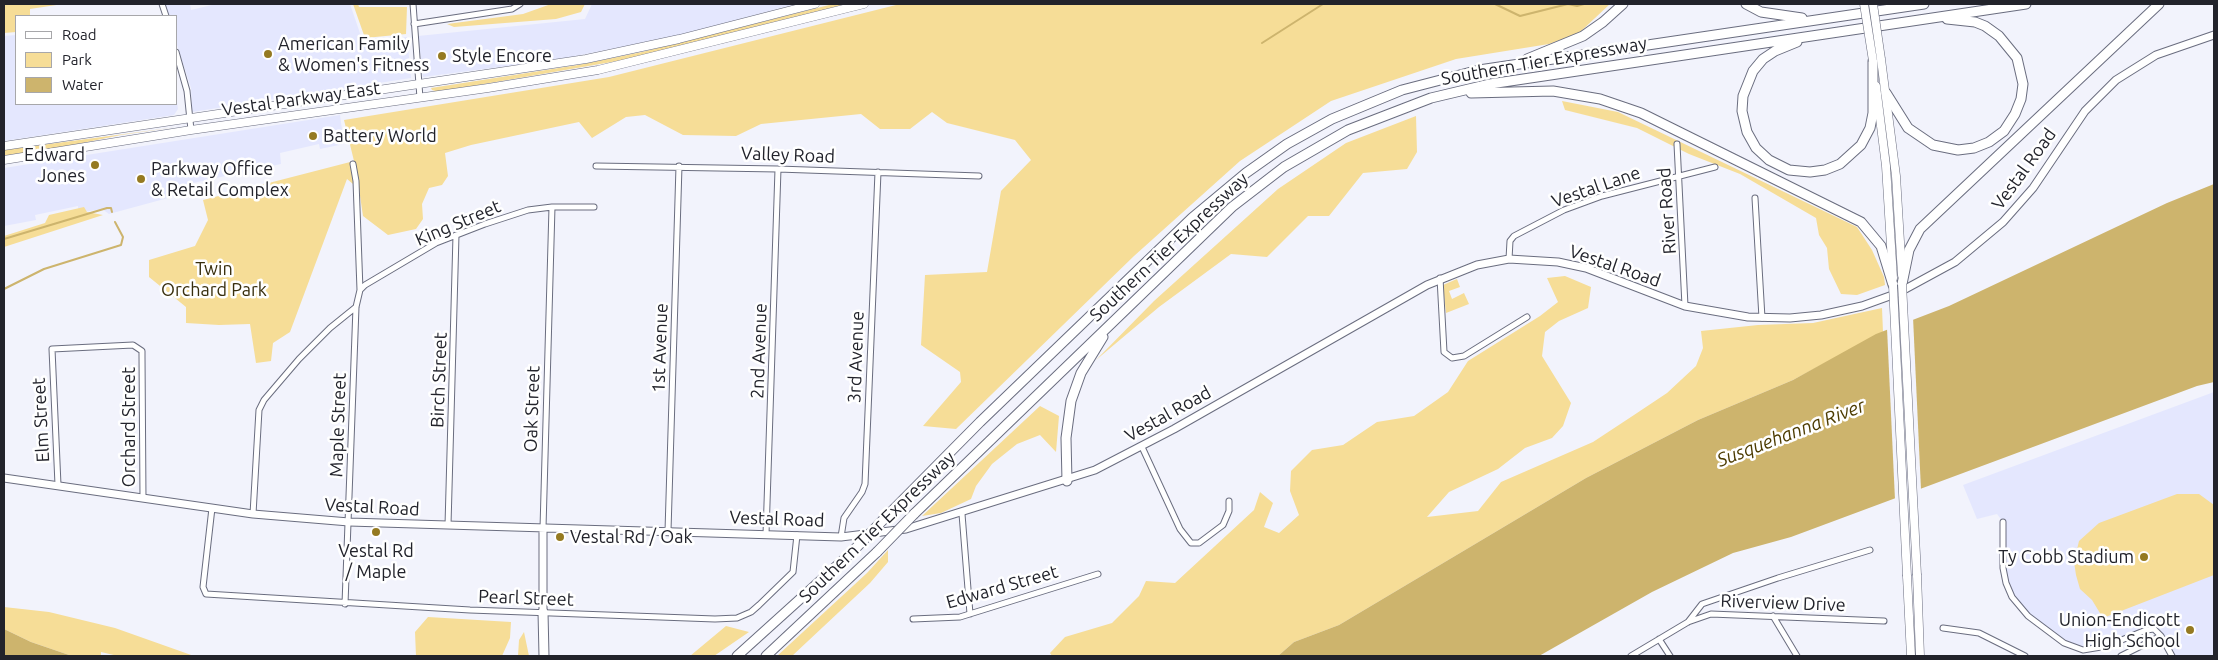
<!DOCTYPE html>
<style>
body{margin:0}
#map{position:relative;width:2218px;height:660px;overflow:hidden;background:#f2f3fc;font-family:Ubuntu,sans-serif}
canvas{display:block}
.frame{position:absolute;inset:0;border:5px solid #22232b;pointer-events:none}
.legend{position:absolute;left:15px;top:15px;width:162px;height:90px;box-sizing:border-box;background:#fff;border:1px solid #a7a7aa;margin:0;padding:6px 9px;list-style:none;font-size:15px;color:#22232b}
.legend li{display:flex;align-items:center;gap:10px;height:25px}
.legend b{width:25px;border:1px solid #a7a7aa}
</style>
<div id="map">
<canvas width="2218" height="660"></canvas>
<div class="frame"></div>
<ul class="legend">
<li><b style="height:6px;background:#fff"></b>Road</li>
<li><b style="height:14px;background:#f6dd97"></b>Park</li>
<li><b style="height:14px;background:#cdb46d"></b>Water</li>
</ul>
</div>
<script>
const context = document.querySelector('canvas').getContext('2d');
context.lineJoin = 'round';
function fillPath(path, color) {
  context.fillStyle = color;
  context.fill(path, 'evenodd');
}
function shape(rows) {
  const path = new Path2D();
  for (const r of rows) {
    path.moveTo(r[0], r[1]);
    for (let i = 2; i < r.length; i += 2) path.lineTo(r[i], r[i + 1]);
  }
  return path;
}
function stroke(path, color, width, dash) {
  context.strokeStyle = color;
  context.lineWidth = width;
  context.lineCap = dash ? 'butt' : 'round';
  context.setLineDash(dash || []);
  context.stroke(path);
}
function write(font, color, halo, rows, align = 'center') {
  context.font = font + ' Ubuntu,sans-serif';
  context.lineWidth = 5;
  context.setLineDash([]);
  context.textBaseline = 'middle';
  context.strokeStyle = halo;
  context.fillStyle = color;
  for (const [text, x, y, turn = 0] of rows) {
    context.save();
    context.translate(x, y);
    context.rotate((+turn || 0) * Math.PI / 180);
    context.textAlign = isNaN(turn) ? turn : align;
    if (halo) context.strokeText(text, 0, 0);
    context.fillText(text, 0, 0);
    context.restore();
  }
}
fillPath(shape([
 [165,4,190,4,191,10,216,4,350,4,363,42,407,37,411,78,192,112,191,88,176,42,176,16,168,16],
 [592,4,795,4,681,35,560,59,423,77,418,36,585,19],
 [16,35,16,104,176,104,176,94,178,109,174,115,4,141,4,36],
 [340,115,344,144,320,149,319,144,280,153,281,164,179,186,179,195,109,214,102,209,78,213,78,206,35,215,36,220,4,226,4,168],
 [2214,392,2214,656,2172,656,2154,629,2094,649,2074,648,2041,626,2012,597,2003,568,2003,522,1997,514,1977,519,1963,485]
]), '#e4e7fe');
fillPath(shape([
 [4,4,63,4,30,9,30,16,16,16,16,32,4,33],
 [353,4,358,4,359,7,407,7,406,34,365,38],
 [551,4,585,4,581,12,556,19,454,27,447,24,523,14],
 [833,4,849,4,629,59,438,92,432,90,431,88,578,65,642,52],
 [900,4,1610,4,1579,33,1549,44,1456,59,1331,101,1240,161,1134,256,956,429,923,426,961,382,960,372,921,345,925,275,987,272,1001,191,1031,160,1015,140,947,123,932,112,910,129,880,129,861,114,761,124,736,136,683,135,645,115,626,117,592,138,579,122,471,145,445,153,448,176,442,185,429,188,422,204,423,219,416,229,388,235,363,216,359,189,347,179,290,332,273,343,271,361,256,363,250,324,219,325,186,323,186,307,149,277,149,260,195,246,208,220,203,200,354,161,344,120,609,77],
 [1562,101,1618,112,1857,227,1872,250,1884,277,1885,285,1857,295,1841,294,1829,269,1827,248,1819,235,1816,218,1740,174,1689,154,1637,128,1565,110],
 [1416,116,1417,152,1407,169,1363,173,1329,216,1308,216,1267,257,1231,254,1159,307,1096,360,1154,301,1278,189,1346,143],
 [177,127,121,135,68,146,4,156,4,150],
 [84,207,87,212,103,215,4,247,4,236,45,223,49,215],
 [1565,276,1591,287,1588,308,1559,321,1545,332,1542,356,1571,403,1563,426,1552,438,1525,448,1498,469,1449,492,1427,517,1478,511,1501,482,1593,442,1634,415,1667,393,1696,366,1703,348,1701,331,1758,325,1813,323,1882,308,1883,332,1793,380,1698,420,1586,478,1339,625,1294,642,1278,656,1052,656,1050,653,1065,637,1112,623,1139,596,1146,581,1175,583,1254,510,1260,492,1273,503,1264,527,1279,533,1299,515,1290,491,1291,471,1312,450,1343,445,1377,422,1414,416,1448,392,1468,361,1540,316,1558,302,1547,278],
 [1457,279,1460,287,1449,291,1452,299,1464,293,1469,304,1446,313,1443,285],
 [1040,406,1059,416,1056,452,1040,435,1017,444,992,464,976,486,971,499,941,513,922,516],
 [2177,494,2199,494,2214,505,2214,575,2103,618,2092,600,2080,589,2076,575,2074,562,2079,541,2099,523],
 [888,550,888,562,870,583,792,656,777,656,867,573],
 [4,607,49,612,115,628,194,656,118,656,101,652,101,656,72,656,31,642,4,629],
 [428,617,511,622,510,638,502,656,416,656,415,632],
 [726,626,749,632,714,656,690,656],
 [524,632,529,656,518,656,519,640]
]), '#f6dd97');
fillPath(shape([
 [2214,184,2214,382,2197,386,1791,537,1733,553,1652,592,1539,656,1278,656,1294,642,1339,625,1586,478,1698,420,1793,380,1876,334,1949,306,2167,203],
 [4,629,31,642,72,656,4,656]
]), '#cdb46d');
fillPath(shape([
 [1913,317,1921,490,1895,500,1887,328]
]), '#f2f3fc');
stroke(shape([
 [1495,4,1520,16,1568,4,1577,6,1584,4],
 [1671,4,1703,4],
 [1262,43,1323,4],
 [4,239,107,208,111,208,112,212],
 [4,289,44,269,121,245,123,237,115,222]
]), '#cdb46d', 2);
const street = shape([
 [162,4,166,16],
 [413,4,420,98],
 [414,24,512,9,520,4],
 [176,52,187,91,191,130],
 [1677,144,1685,306],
 [353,164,356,181,360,290],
 [596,166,778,169,979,176],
 [1755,198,1762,318],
 [1509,259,1510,241,1514,236,1564,210,1602,196,1715,167],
 [1440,278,1444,352,1452,358,1464,356,1527,317],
 [1142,447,1180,529,1191,543,1199,543,1223,525,1229,511,1229,501],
 [58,485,52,349,133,345,142,351,142,356,143,498],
 [212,508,203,587,206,594,470,610,715,619,737,618,751,612,759,605,793,572,797,535],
 [253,514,259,410,264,400,299,359,330,328,356,307],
 [962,514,970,614],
 [2003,522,2003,568,2006,583,2012,597,2028,616,2064,643,2083,650,2107,646,2146,630,2154,629,2161,636,2172,656],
 [448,525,456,235],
 [543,528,552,207],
 [668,531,679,166],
 [766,534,778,169],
 [841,537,844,518,862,492,865,484,878,172],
 [345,604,356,307,360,290,365,285,436,243,485,224,528,210,552,207,594,207],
 [1773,616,1797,656],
 [913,619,960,617,1098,574],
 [1688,622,1702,604,1778,578,1870,550],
 [1943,628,1979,633,2025,656],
 [1659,639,1670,656],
 [1631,656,1688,622,1711,614,1884,621],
 [2121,656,2161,636]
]);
const secondary = shape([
 [4,478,253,514,349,522,841,537,906,529,1095,470,1174,429,1427,285,1477,265,1509,259,1558,262,1586,268,1685,306,1748,317,1790,318,1821,315,1862,306,1898,293,1955,262,2003,222,2033,188,2085,111,2116,80,2156,55,2214,35],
 [543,612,543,528]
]);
const primary = shape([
 [1881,59,1896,176,1902,275],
 [1876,86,1886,166,1893,278],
 [4,146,586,59,679,39,815,4],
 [4,160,191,130,488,88,598,70,864,4],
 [1917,575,1920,656],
 [1907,576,1911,656]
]);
const highway = shape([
 [1746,4,1761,12,1802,18],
 [1797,42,1775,51,1763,59,1753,71,1743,96,1742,111,1747,132,1756,148,1769,160,1789,170,1810,172,1825,170,1840,164,1861,145,1870,128,1873,113,1873,61],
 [1527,59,1583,36,1603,22,1623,4],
 [1471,93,1553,91,1600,99,1641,113,1861,222,1881,246,1893,285],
 [1886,93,1908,128,1933,145,1958,150,1974,148,1989,142,2004,131,2015,114,2021,99,2023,84,2017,58,1999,36,1985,26,1975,22,1947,19],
 [1902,284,1909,250,1920,229,2159,4],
 [1067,481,1066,438,1071,401,1081,373,1103,337],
 [914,514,1232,207,1284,167,1348,130,1431,98,1490,84,2026,4],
 [883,520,980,422,1192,218,1246,173,1287,144,1332,119,1402,90,1479,70,1924,4],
 [543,612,544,656],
 [737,656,851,553],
 [766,656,877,552]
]);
stroke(street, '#6a6d7f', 7);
stroke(secondary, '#6a6d7f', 9);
stroke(primary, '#6a6d7f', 9);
stroke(highway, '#6a6d7f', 11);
stroke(street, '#fff', 5);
stroke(secondary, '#fff', 7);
stroke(primary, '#fff', 8);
stroke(highway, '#fff', 9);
const primaryBridge = shape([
 [1864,4,1873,61],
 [1873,4,1881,59],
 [1902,284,1917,575],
 [1893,285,1907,576]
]);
const highwayBridge = shape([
 [877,552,914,514],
 [851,553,883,520]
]);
stroke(primaryBridge, '#6a6d7f', 9, []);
stroke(highwayBridge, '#6a6d7f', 11, []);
stroke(primaryBridge, '#fff', 8);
stroke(highwayBridge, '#fff', 9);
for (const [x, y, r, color] of [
 [268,54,5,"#957a21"],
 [442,56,5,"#957a21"],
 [313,136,5,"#957a21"],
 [95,165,5,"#957a21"],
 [141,179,5,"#957a21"],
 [376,532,5,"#957a21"],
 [560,537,5,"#957a21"],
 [2144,557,5,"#957a21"],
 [2190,630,5,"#957a21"]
]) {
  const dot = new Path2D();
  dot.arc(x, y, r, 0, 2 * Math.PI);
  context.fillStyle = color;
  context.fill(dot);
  stroke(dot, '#fff', 2);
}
write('18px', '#22232b', '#fff', [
 ["American Family",278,44],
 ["& Women's Fitness",278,65],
 ["Style Encore",452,56],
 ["Battery World",323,136],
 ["Edward",85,155,"right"],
 ["Jones",85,176,"right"],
 ["Parkway Office",151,169],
 ["& Retail Complex",151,190],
 ["Vestal Rd / Oak",570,537],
 ["Vestal Rd",376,551,"center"],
 ["/ Maple",376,572,"center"],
 ["Ty Cobb Stadium",2134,557,"right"],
 ["Union-Endicott",2180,620,"right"],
 ["High School",2180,641,"right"]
], 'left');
write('18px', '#22232b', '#fff', [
 ["Southern Tier Expressway",1544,61,-10],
 ["Vestal Parkway East",301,99,-8],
 ["Valley Road",788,155,2],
 ["Vestal Road",2024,169,-54],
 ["Vestal Lane",1596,187,-19],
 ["River Road",1667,211,-94],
 ["King Street",458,223,-23],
 ["Southern Tier Expressway",1169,247,-43],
 ["Vestal Road",1615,266,19],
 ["1st Avenue",660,348,-88],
 ["2nd Avenue",759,351,-88],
 ["3rd Avenue",856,357,-88],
 ["Birch Street",439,380,-88],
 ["Oak Street",532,409,-88],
 ["Vestal Road",1168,414,-29],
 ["Elm Street",41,420,-93],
 ["Maple Street",338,425,-88],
 ["Orchard Street",129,427,-90],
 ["Vestal Road",372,507,3],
 ["Vestal Road",777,519,2],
 ["Southern Tier Expressway",877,527,-44],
 ["Edward Street",1002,587,-16],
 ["Pearl Street",526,598,2],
 ["Riverview Drive",1783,603,2]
]);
write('18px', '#382e0d', '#fff', [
 ["Twin",214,269],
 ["Orchard Park",214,290]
]);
write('italic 19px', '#4c3b00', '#fff', [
 ["Susquehanna River",1791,433,-21]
]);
</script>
